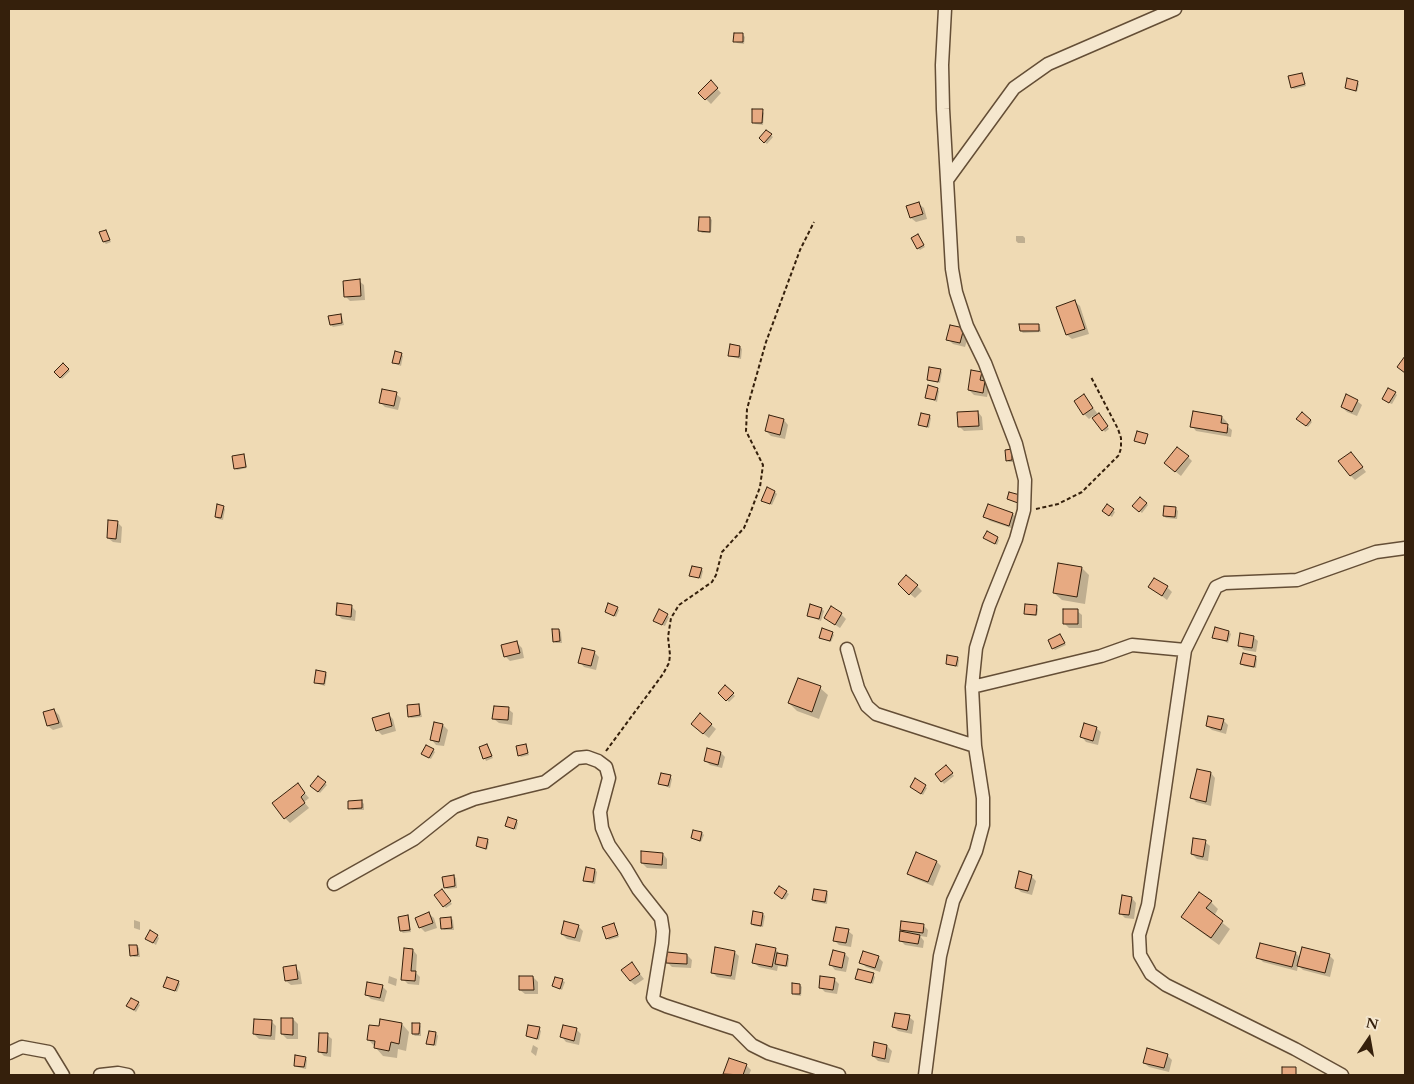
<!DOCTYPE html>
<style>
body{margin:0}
#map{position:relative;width:1414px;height:1084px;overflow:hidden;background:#efdab4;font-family:Cardo,serif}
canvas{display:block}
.frame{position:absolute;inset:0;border:10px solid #35200c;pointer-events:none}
.north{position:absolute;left:1344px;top:1014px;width:50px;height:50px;-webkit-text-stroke:4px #f5e7ce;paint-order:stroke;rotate:12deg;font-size:14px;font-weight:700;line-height:20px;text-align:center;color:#35200c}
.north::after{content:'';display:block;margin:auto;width:18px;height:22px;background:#35200c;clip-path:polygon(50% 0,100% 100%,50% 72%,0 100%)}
</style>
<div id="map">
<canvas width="1414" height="1084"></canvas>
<div class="frame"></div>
<div class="north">N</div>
</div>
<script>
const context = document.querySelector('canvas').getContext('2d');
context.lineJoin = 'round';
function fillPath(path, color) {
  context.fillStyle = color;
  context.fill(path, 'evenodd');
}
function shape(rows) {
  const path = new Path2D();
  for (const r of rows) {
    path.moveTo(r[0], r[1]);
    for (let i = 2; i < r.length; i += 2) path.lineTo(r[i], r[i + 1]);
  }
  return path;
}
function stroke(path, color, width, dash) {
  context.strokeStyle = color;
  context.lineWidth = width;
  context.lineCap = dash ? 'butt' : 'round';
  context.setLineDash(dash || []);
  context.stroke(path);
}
fillPath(shape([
 [743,35,745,37,744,44,737,43,735,41],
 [1302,75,1306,86,1294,89,1292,87],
 [711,82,721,93,711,104,700,93],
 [1357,82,1359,84,1357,92,1346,87],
 [762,111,764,113,763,125,755,124,753,122],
 [766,131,773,137,767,144,760,138],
 [919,204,924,208,927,219,916,222,911,218],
 [710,218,712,220,711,233,702,233,700,231],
 [106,231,111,242,106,244,104,242],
 [1016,236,1023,236,1025,238,1025,243,1018,243,1016,241],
 [919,237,925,247,920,250,918,248],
 [359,281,364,285,365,300,350,301,346,297],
 [1075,302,1080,306,1089,334,1072,339,1067,335],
 [340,315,342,317,344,325,333,327,331,325],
 [1038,325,1040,327,1041,332,1023,333,1021,331],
 [951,326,969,334,965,347,953,344,948,339],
 [740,347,742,349,741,359,732,357,729,355],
 [401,354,403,356,401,366,396,364,394,362],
 [63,365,70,371,62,379,56,372],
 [940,370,942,372,940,383,931,381,929,379],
 [981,373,986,378,985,383,989,387,987,397,974,395,969,390],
 [937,389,939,391,937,402,926,397],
 [1395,393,1397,395,1392,404,1385,401],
 [396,394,401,398,398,410,385,407,380,402],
 [1088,401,1109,429,1105,432,1093,416,1089,419,1084,414],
 [1357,401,1362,405,1357,416,1347,412,1342,407],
 [978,412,982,417,983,430,964,431,959,426],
 [1194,412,1222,417,1227,422,1226,425,1232,430,1231,437,1196,431,1192,426],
 [929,416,931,418,929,428,922,426,920,424],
 [784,420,788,425,785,439,771,436,766,431],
 [1310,420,1312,422,1308,427,1300,421],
 [1006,451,1013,453,1014,462,1009,462,1007,460],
 [1351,453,1366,472,1355,480,1350,475],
 [243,456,245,458,247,468,237,470,235,468],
 [1188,457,1192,461,1181,476,1171,468],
 [775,492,777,494,772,505,763,501],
 [1140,498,1148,505,1142,513,1134,506],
 [1107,506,1115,512,1112,517,1106,513],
 [223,507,225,509,223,520,218,519,216,517],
 [1176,509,1178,511,1177,519,1166,518,1164,516],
 [1013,514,1017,519,1014,529,990,521,985,517],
 [117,522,122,527,121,543,113,542,108,538],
 [997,538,999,540,997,545,987,540],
 [1082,568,1089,575,1085,604,1062,600,1054,593],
 [701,569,703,571,701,579,691,575],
 [917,586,922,591,915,598,904,589],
 [1150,587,1167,587,1172,592,1167,600],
 [351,606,356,611,355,621,342,619,337,614],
 [1036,607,1038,609,1037,616,1027,615,1025,613],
 [617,608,619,610,616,617,609,613],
 [822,609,824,611,821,621,809,616],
 [1077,611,1082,615,1082,628,1069,628,1064,623],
 [841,614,846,619,840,628,825,618],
 [667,615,669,617,665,626,656,622],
 [559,630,561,632,562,643,556,643,554,641],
 [1229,632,1231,634,1228,643,1214,637],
 [832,633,834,635,831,642,820,638],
 [1060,635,1066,645,1055,650,1053,648],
 [1253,637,1258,641,1256,652,1244,650,1239,645],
 [517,643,522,648,524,658,510,661,505,656],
 [594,652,599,657,596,670,584,667,580,662],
 [1255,657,1257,659,1256,668,1244,666,1242,664],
 [957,658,959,660,958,667,949,665,947,663],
 [325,673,327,675,325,686,318,684,316,682],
 [725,687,735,696,729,702,720,693],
 [820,688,828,695,819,719,797,711,789,703],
 [418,705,420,707,422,717,411,718,409,716],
 [508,709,513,713,512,725,499,723,494,719],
 [54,710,59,715,63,727,53,730,48,726],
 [388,714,393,719,396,731,382,735,377,730],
 [700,715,716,729,709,738,697,729],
 [1223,720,1228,725,1226,734,1212,730,1207,726],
 [435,723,443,725,448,730,444,746,436,745,432,740],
 [1096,728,1101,732,1098,745,1086,742,1082,737],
 [525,745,529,755,521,757,519,755],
 [487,746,493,758,486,761,481,748],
 [433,750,435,752,431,759,424,756],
 [721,753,725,757,722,768,710,765,705,760],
 [946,766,954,776,944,784,936,774],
 [1211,773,1215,778,1211,806,1196,802,1192,797],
 [670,777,672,779,670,788,660,784],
 [318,778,327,785,320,793,312,786],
 [916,780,927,788,923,795,913,788],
 [302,790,309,798,304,802,309,808,290,823,285,818],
 [362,802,364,804,364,810,352,810,350,808],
 [516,821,518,823,516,830,507,825],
 [702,833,704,835,701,842,692,838],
 [487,840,489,842,487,850,477,846],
 [1205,842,1210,846,1208,861,1197,859,1192,854],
 [663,854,667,859,667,869,647,868,642,863],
 [937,862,941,866,933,886,914,878,909,873],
 [595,870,597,872,595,884,586,882,584,880],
 [453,876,456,878,457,888,447,889,445,887],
 [1031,876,1036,881,1032,895,1021,892,1016,887],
 [779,887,789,894,785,900,778,895],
 [826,892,828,894,827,904,815,902,813,900],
 [444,893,452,904,446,908,444,906],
 [1132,898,1136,903,1134,919,1125,918,1120,913],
 [1211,902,1218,909,1214,916,1230,929,1219,945,1190,924,1182,916],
 [754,912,763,914,765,916,763,927,754,926,752,924],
 [429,914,434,918,437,928,425,932,420,927],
 [407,917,409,919,411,932,403,933,401,931,399,918],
 [451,918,453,920,454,930,444,930,442,928],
 [134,920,140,922,140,930,134,928],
 [902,923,923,925,928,930,927,937,920,936,924,941,923,948,905,945,900,940],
 [614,925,619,937,609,940,607,938],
 [578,926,583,931,580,942,567,939,562,934],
 [848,931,853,935,851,947,839,945,834,940],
 [157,936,159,938,156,945,147,939],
 [137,946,139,948,140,957,134,957,132,955],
 [775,949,780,954,789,958,788,967,778,966,777,971,759,967,754,963],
 [413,950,417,955,416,973,420,977,419,985,408,984,403,979],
 [734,952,739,956,735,980,717,977,712,972],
 [1296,953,1300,958,1329,955,1334,960,1330,977,1303,970,1298,965,1297,971,1263,962,1258,957],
 [845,954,849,958,846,972,835,970,831,965],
 [687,955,692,960,691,968,672,967,667,962],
 [878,957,883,962,880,972,866,967,861,962],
 [632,964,644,979,635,985,630,981],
 [295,967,300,972,302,984,291,985,286,981],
 [873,975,875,977,873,984,857,978],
 [389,976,397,979,396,986,388,983],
 [533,977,538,982,538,994,525,994,520,990],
 [556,978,565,982,562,990,553,986],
 [834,979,839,984,837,994,825,992,820,987],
 [178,982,180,984,177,992,165,986],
 [800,985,802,987,801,996,795,995,793,993],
 [382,986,387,991,384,1002,371,999,366,994],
 [138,1003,140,1005,136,1012,129,1008],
 [909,1017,914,1021,912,1034,898,1031,893,1027],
 [293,1019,298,1024,298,1039,287,1039,282,1034],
 [271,1021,276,1026,275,1040,259,1039,254,1034],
 [402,1024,409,1032,406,1051,398,1049,397,1058,383,1056,368,1039,380,1028],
 [419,1024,421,1026,421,1036,415,1036,413,1034],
 [539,1029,541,1031,539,1040,527,1036],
 [576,1029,581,1034,579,1045,566,1042,562,1037],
 [436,1033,438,1036,436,1046,430,1045,428,1043],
 [327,1035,332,1039,331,1057,324,1056,319,1051],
 [533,1045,538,1048,536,1056,531,1052],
 [887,1046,892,1051,889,1063,878,1061,873,1056],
 [1167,1055,1172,1060,1169,1072,1149,1067,1144,1063],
 [305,1058,307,1060,306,1069,297,1067,295,1065],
 [746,1065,751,1070,749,1075,726,1075,725,1074]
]), '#0003');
const building = shape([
 [734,33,743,33,743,42,733,42,734,33],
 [1302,73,1305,84,1291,88,1288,76,1302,73],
 [1347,78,1358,81,1356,91,1345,88,1347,78],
 [711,80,718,88,705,100,698,93,711,80],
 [752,109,763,109,762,123,752,123,752,109],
 [766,130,772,134,764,143,759,138,766,130],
 [919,202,923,214,910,218,906,206,919,202],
 [699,217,710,217,710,232,698,231,699,217],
 [106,230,110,240,103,242,99,232,106,230],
 [918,234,924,245,917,249,911,238,918,234],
 [360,279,361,296,344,297,343,281,360,279],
 [1075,300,1085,329,1066,335,1056,307,1075,300],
 [341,314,342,323,330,325,328,316,341,314],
 [1019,324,1039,324,1039,331,1020,331,1019,324],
 [950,325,964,328,960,343,946,340,950,325],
 [730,344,740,346,739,357,728,356,730,344],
 [395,351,402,353,399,364,392,363,395,351],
 [1405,356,1405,373,1397,367,1405,356],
 [63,363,69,369,60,378,54,372,63,363],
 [929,367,941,369,938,382,927,380,929,367],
 [971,370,982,372,980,380,985,381,983,393,968,390,971,370],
 [928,385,938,388,935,400,925,398,928,385],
 [1388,388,1396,392,1389,403,1382,399,1388,388],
 [382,389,397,392,394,406,379,403,382,389],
 [1084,394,1093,408,1083,415,1074,401,1084,394],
 [1346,394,1358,400,1352,412,1341,407,1346,394],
 [978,411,979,426,958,427,957,412,978,411],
 [1193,411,1222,416,1221,423,1228,424,1227,433,1190,427,1193,411],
 [1302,412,1311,420,1306,426,1296,419,1302,412],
 [921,413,930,415,927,427,918,425,921,413],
 [1099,413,1108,426,1102,431,1092,418,1099,413],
 [769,415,784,419,780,435,765,431,769,415],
 [1137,431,1148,434,1145,444,1134,441,1137,431],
 [1177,447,1189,456,1175,472,1164,463,1177,447],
 [1012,449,1012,460,1006,461,1005,450,1012,449],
 [1351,452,1363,467,1350,476,1338,461,1351,452],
 [244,454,246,467,234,469,232,456,244,454],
 [767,487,775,491,770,504,761,501,767,487],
 [1009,492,1020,495,1018,503,1007,499,1009,492],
 [1140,497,1147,503,1139,512,1132,506,1140,497],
 [217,504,224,506,221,518,215,517,217,504],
 [988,504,1013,513,1009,526,983,517,988,504],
 [1107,504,1114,509,1109,516,1102,511,1107,504],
 [1164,506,1176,507,1175,517,1163,516,1164,506],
 [108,520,118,521,116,539,107,538,108,520],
 [987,531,998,537,995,544,983,538,987,531],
 [1058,563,1082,567,1077,597,1053,593,1058,563],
 [692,566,702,568,699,578,689,576,692,566],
 [906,575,918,585,909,595,898,584,906,575],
 [1154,578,1168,586,1162,596,1148,587,1154,578],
 [337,603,352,605,351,617,336,615,337,603],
 [608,603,618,607,614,616,605,612,608,603],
 [810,604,822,608,819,619,807,616,810,604],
 [1025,604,1037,605,1036,615,1024,614,1025,604],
 [831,606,842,613,835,625,824,618,831,606],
 [659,609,668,614,662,625,653,621,659,609],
 [1063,609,1078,609,1078,624,1063,624,1063,609],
 [1215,627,1229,631,1227,641,1212,638,1215,627],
 [822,628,833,632,830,641,819,638,822,628],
 [552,629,559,629,560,641,553,642,552,629],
 [1240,633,1254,636,1252,648,1238,646,1240,633],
 [1060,634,1065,643,1052,649,1048,640,1060,634],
 [517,641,520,653,504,657,501,645,517,641],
 [582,648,595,651,591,666,578,663,582,648],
 [1243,653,1256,656,1254,667,1240,664,1243,653],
 [947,655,958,657,956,666,946,664,947,655],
 [316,670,326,672,324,684,314,683,316,670],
 [798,678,821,686,812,712,788,703,798,678],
 [725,685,734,693,726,701,718,693,725,685],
 [419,704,420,715,408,717,407,705,419,704],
 [494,706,509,707,508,720,492,719,494,706],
 [54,709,59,723,47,726,43,712,54,709],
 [389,713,392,726,376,731,372,718,389,713],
 [700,713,712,724,703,734,691,724,700,713],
 [1208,716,1224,719,1221,730,1206,726,1208,716],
 [434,722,443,724,439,742,430,740,434,722],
 [1084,723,1097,727,1093,741,1080,737,1084,723],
 [487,744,492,756,483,759,479,747,487,744],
 [526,744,528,753,518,756,516,746,526,744],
 [426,745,434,749,429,758,421,754,426,745],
 [707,748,721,752,718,765,704,761,707,748],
 [946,765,953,773,941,782,935,774,946,765],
 [1197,769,1211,772,1206,802,1190,798,1197,769],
 [661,773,671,775,668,786,658,784,661,773],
 [318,776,326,782,318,792,310,786,318,776],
 [915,778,926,785,921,794,910,787,915,778],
 [298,783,305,793,301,797,305,803,284,819,272,803,298,783],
 [362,800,362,808,348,809,348,801,362,800],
 [508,817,517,820,514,829,505,826,508,817],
 [693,830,702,832,700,841,691,838,693,830],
 [478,837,488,839,486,849,476,846,478,837],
 [1193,838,1206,840,1203,857,1191,854,1193,838],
 [641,851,663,853,662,865,641,863,641,851],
 [916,852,937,861,928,882,907,874,916,852],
 [586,867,595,869,593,882,583,881,586,867],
 [1019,871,1032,875,1028,891,1015,888,1019,871],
 [454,875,455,886,444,888,442,877,454,875],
 [779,886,787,891,782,899,774,893,779,886],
 [442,889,451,901,443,907,434,895,442,889],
 [814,889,827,891,825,902,812,900,814,889],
 [1199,892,1212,901,1206,908,1223,921,1211,938,1181,917,1199,892],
 [1122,895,1132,897,1129,915,1119,914,1122,895],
 [753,911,763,913,761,926,751,924,753,911],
 [429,912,433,923,419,928,415,918,429,912],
 [408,915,410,930,400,931,398,917,408,915],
 [451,917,452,928,441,929,440,918,451,917],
 [564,921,579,925,575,938,561,934,564,921],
 [901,921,924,924,923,933,900,930,901,921],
 [614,923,618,935,606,939,602,927,614,923],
 [836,927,849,929,846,943,833,941,836,927],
 [150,930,158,935,153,943,145,939,150,930],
 [900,931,920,935,918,944,899,941,900,931],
 [1260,943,1296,952,1292,967,1256,958,1260,943],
 [756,944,776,948,772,967,752,963,756,944],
 [129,945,137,945,138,955,130,956,129,945],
 [715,947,735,951,731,976,711,973,715,947],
 [1302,947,1330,954,1325,973,1297,966,1302,947],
 [404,948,413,949,411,971,416,971,415,981,401,980,404,948],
 [833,950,845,953,842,968,829,965,833,950],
 [863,951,879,956,875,968,859,963,863,951],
 [667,952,687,954,687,964,666,963,667,952],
 [777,953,788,955,786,966,775,964,777,953],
 [632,962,640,974,630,981,621,970,632,962],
 [296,965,298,979,285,981,283,967,296,965],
 [858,969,874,973,871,983,855,979,858,969],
 [519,976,533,976,534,990,519,990,519,976],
 [820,976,835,978,833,990,819,988,820,976],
 [167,977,179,981,175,991,163,987,167,977],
 [555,977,563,979,560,989,552,986,555,977],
 [367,982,383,985,380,998,365,995,367,982],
 [792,983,800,984,800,994,792,994,792,983],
 [131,998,139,1002,134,1010,126,1006,131,998],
 [895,1013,910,1015,907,1030,892,1027,895,1013],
 [281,1018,293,1018,293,1035,281,1034,281,1018],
 [254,1019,272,1020,271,1036,253,1034,254,1019],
 [380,1019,402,1023,399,1044,391,1042,389,1051,374,1048,375,1041,367,1040,369,1025,379,1026,380,1019],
 [412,1023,420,1023,419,1034,412,1034,412,1023],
 [528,1025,540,1027,537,1039,526,1036,528,1025],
 [563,1025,577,1028,574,1041,560,1037,563,1025],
 [429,1031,436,1032,434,1045,426,1044,429,1031],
 [319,1033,328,1033,327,1053,318,1052,319,1033],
 [874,1042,887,1045,885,1059,872,1056,874,1042],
 [1147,1048,1168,1054,1164,1068,1143,1063,1147,1048],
 [295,1055,306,1057,304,1067,294,1066,295,1055],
 [729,1058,747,1064,743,1075,723,1074,729,1058],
 [1282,1067,1296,1067,1296,1075,1282,1075,1282,1067]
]);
fillPath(building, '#e7aa82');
stroke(building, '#35200c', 1);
const minor = shape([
 [947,180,1014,88,1048,64,1175,9],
 [847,649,858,688,867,706,876,714,975,746],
 [972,687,1101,656,1132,645,1185,650],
 [334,884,414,839,454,807,474,799,545,782,577,758,587,757,598,761,606,767,609,778,600,812,602,828,609,845,626,869,638,889,661,918,663,931,662,943,653,998,656,1002,666,1006,736,1029,752,1045,768,1053,839,1075],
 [9,1053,22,1047,49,1052,63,1075],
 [100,1075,118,1073,128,1075],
 [925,1075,940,956,953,901,976,851,983,825,983,798,975,746,972,687,976,648,989,606,1016,539,1024,510,1025,480,1016,444,985,363,967,326,956,292,952,269,943,109,942,65,945,9],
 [1342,1075,1295,1049,1166,985,1151,974,1140,955,1139,935,1148,905,1185,650,1216,587,1225,583,1297,580,1376,552,1405,548]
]);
stroke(minor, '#644e36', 15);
stroke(shape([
 [1036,509,1058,504,1082,492,1119,455,1121,448,1121,438,1118,429,1091,377],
 [606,751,663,674,669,663,670,655,668,637,671,618,679,605,712,582,716,575,722,552,744,528,751,511,760,487,763,465,746,431,747,409,766,342,800,250,814,222]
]), '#35200c', 2, [4, 2.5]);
stroke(minor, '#f5e7ce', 12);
</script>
